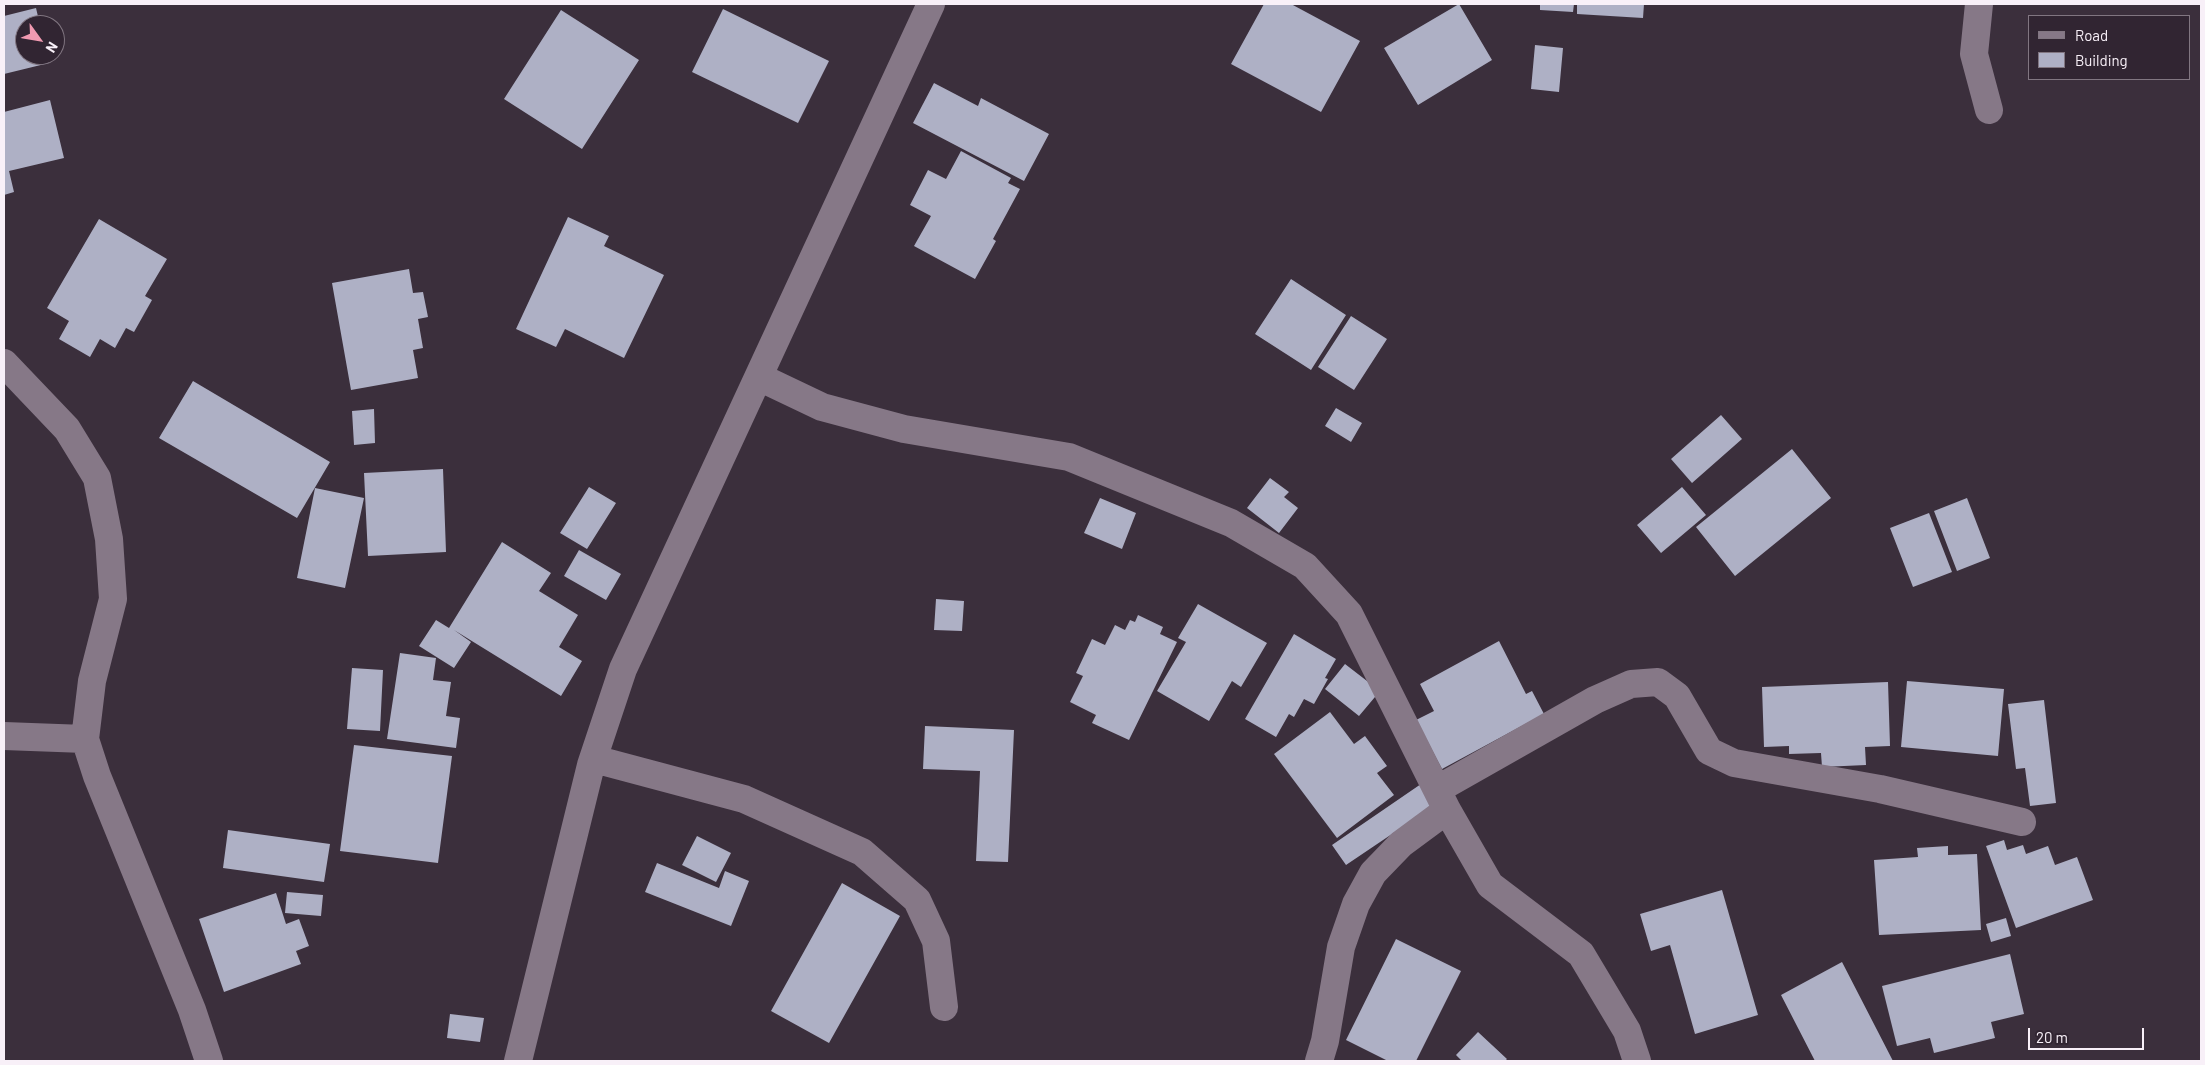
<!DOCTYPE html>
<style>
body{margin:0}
#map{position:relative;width:2205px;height:1065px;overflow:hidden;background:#3b2f3c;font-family:Barlow,sans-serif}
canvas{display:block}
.frame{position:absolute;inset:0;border:5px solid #f8f0f8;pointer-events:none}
.legend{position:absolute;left:2028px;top:15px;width:162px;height:65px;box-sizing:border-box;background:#312532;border:1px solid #817681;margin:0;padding:6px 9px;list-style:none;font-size:15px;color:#f8f0f8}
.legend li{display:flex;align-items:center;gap:10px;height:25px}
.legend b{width:25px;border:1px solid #817681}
.north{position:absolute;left:15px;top:15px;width:50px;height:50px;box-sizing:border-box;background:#312532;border:1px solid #817681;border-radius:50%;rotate:122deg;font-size:14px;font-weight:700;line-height:20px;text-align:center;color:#f8f0f8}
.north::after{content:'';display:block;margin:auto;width:18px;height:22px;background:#f19ab1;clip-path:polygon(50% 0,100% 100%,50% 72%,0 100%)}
.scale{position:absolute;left:2028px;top:1028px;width:116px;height:22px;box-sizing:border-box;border:2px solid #f8f0f8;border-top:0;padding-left:6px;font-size:15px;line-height:18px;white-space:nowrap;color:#f8f0f8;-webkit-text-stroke:4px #312532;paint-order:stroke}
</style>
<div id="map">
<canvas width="2205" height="1065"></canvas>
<div class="frame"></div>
<ul class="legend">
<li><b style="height:6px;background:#867887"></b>Road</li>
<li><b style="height:14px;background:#aeb0c5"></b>Building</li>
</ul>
<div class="north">N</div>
<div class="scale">20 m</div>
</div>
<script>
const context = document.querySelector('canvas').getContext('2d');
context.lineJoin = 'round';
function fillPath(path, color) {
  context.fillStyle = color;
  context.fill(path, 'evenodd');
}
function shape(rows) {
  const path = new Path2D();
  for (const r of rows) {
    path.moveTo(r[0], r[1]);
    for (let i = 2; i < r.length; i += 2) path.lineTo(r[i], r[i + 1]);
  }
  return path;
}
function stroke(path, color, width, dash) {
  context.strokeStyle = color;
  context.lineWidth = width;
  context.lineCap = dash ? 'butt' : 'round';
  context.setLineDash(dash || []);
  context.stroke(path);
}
fillPath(shape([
 [1264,4,1291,4,1360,41,1321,112,1231,64],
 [1459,4,1492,60,1418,105,1384,48],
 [1540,4,1574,4,1573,12,1540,10],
 [1577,4,1644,4,1643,18,1577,14],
 [36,8,40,25,25,25,25,55,47,55,49,63,4,74,4,16],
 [723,9,829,61,798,123,692,72],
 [561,10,639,60,582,149,504,99],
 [1535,45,1563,48,1559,92,1531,89],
 [934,83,978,106,981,98,1049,134,1024,181,913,123],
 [50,100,64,158,9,171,14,192,4,195,4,112],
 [961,151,1011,178,1008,183,1020,189,993,239,996,241,975,279,914,246,931,216,910,205,928,170,946,179],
 [568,217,609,236,604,246,664,275,624,358,565,329,556,347,516,329],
 [99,219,167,259,145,296,152,300,134,332,126,328,115,348,100,339,90,357,59,339,69,321,47,308],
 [409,269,413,293,423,292,428,317,418,319,423,348,413,350,418,378,351,390,332,283],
 [1291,279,1346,315,1311,370,1255,334],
 [1351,316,1387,339,1354,390,1318,367],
 [193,381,330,462,297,518,159,438],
 [1336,408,1362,423,1351,442,1325,426],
 [374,409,375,443,354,445,352,411],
 [1721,415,1742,439,1692,483,1671,459],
 [1792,449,1831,498,1735,576,1696,527],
 [443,469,446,552,368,556,364,473],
 [1270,478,1289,492,1284,497,1298,508,1279,533,1247,508],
 [589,487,616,503,587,549,560,533],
 [1682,487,1706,515,1661,553,1637,525],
 [315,488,364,498,345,588,297,578],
 [1100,498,1136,513,1122,549,1084,533],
 [1967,498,1990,558,1957,571,1934,511],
 [1929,513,1952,572,1913,587,1890,528],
 [502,542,551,573,539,591,578,615,559,647,582,661,561,696,454,630,471,642,454,668,419,646,436,620,449,628],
 [579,550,621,574,606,600,564,576],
 [936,599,964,601,962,631,934,630],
 [1198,604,1267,643,1241,687,1232,681,1209,721,1157,691,1186,642,1178,638],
 [1138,615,1163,627,1160,634,1177,642,1129,740,1092,723,1096,715,1070,702,1083,676,1076,673,1092,639,1105,645,1115,625,1125,630,1130,620,1135,622],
 [1294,634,1336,659,1325,678,1328,679,1314,704,1304,699,1294,717,1289,714,1276,737,1245,719],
 [1499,641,1526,694,1532,691,1544,714,1442,769,1416,720,1434,711,1420,684],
 [400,653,436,658,433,680,451,682,446,716,460,718,456,748,387,739],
 [1345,664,1380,691,1359,716,1325,689],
 [352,668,383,670,380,731,347,729],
 [1907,681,2004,689,1998,756,1901,747],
 [1888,682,1890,746,1865,747,1866,765,1822,767,1821,753,1789,754,1789,746,1764,747,1762,687],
 [2044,700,2056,803,2030,806,2025,768,2016,769,2008,704],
 [1330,712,1354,744,1365,736,1387,766,1377,773,1394,795,1337,838,1274,754],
 [925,726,1014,730,1008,862,976,861,980,771,923,769],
 [354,745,452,756,438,863,340,851],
 [1421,784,1435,805,1346,865,1332,845],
 [228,830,330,844,324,882,223,868],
 [697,836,731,853,716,882,682,865],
 [2004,840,2007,850,2023,845,2026,854,2048,846,2055,865,2077,857,2093,900,2016,928,1986,846],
 [1948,846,1948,855,1977,854,1981,930,1879,935,1874,860,1918,857,1917,848],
 [657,863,719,888,725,871,749,881,731,926,645,892],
 [842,883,900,916,829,1043,771,1011],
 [1722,890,1758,1015,1695,1034,1670,945,1651,951,1640,914],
 [287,892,323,895,321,916,285,913],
 [276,893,286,924,299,919,309,946,296,951,301,964,224,992,199,919],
 [2006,918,2011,936,1991,942,1986,924],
 [1396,939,1461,971,1416,1061,1388,1061,1346,1040],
 [2010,954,2024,1014,1991,1022,1995,1038,1934,1053,1930,1038,1897,1046,1882,986],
 [1842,962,1893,1061,1815,1061,1781,995],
 [450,1014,484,1018,480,1042,447,1038],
 [1478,1032,1507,1059,1505,1061,1462,1061,1456,1055]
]), '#aeb0c5');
stroke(shape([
 [1979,4,1974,54,1989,110],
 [4,363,67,429,97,478,109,539,113,599,92,681,85,739,97,776,192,1010,209,1061],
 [759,377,822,407,904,429,1069,457,1231,523,1305,566,1349,614,1447,810,1490,885,1581,954,1627,1031,1637,1061],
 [4,736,85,739],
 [594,759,744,799,862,852,917,900,936,941,944,1007],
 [1438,789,1595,700,1631,684,1658,682,1677,696,1709,751,1734,763,1880,789,2022,822],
 [518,1061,591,765,623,669,931,4],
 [1319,1061,1325,1041,1341,947,1356,904,1373,873,1401,844,1447,810]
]), '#867887', 28);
</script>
